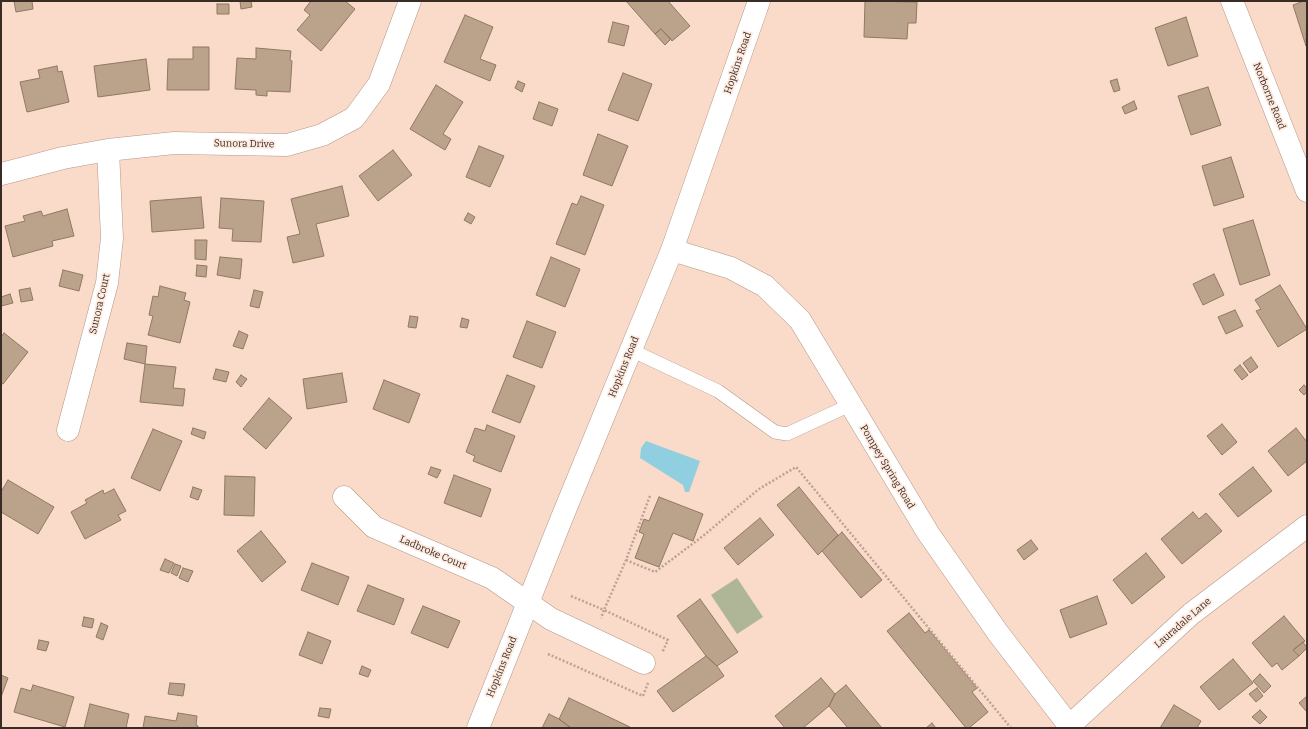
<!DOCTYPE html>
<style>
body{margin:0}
#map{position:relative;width:1308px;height:729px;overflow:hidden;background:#fadac8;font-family:Bitter,serif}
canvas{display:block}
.frame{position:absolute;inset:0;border:2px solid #392c25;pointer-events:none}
</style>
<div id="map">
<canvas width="1308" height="729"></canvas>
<div class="frame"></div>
</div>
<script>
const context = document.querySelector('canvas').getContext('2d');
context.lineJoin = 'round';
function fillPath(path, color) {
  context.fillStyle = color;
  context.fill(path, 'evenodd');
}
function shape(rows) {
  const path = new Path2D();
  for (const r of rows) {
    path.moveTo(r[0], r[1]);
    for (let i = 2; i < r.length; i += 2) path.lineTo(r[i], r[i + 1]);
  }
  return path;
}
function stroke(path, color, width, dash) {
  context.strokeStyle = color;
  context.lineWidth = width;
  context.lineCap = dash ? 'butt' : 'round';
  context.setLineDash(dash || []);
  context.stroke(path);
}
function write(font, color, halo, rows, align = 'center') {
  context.font = font + ' Bitter,serif';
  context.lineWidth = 3.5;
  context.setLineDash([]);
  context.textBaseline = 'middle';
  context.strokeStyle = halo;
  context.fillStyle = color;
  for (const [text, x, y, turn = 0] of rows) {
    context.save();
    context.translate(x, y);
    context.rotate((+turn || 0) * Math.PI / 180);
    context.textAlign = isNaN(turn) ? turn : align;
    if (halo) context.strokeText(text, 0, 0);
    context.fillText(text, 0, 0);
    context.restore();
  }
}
fillPath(shape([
 [737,578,763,617,737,634,711,595]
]), '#afb597');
fillPath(shape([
 [646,441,700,461,689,492,685,492,683,485,640,458,641,448]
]), '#8fcfe0');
const building = shape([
 [14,1,32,1,33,9,16,12,14,1],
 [240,1,251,1,252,7,241,9,240,1],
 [311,1,345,1,355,9,321,51,297,30,310,15,304,10,311,1],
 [626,1,668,1,690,26,672,41,661,29,655,34,626,1],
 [865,1,917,2,916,23,908,23,907,39,864,37,865,1],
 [1304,1,1307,1,1306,46,1293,5,1304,1],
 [217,4,229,4,229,14,217,14,217,4],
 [465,15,493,27,480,59,496,65,490,81,444,62,465,15],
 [1186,17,1198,56,1168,66,1155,28,1186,17],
 [613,22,629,26,624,46,608,42,613,22],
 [661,29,671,39,665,45,655,34,661,29],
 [193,47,209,47,209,90,167,90,168,59,193,59,193,47],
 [256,48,291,51,290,60,292,61,290,92,267,91,267,96,256,95,256,90,235,89,237,58,256,59,256,48],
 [146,59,150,90,98,97,94,66,146,59],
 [57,66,58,72,62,71,69,102,27,112,20,82,40,78,38,70,57,66],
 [623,73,652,84,638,121,608,110,623,73],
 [1117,79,1120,90,1114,92,1110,81,1117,79],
 [518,81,525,84,522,92,515,88,518,81],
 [436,85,463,102,443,134,451,139,445,150,410,129,436,85],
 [1208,87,1221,125,1191,135,1178,96,1208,87],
 [1134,101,1137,109,1125,114,1122,107,1134,101],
 [539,102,558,109,552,126,533,119,539,102],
 [598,134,628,146,612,186,583,175,598,134],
 [479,146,504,156,490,187,466,177,479,146],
 [393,150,412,175,378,201,359,176,393,150],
 [1231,157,1244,197,1214,206,1202,166,1231,157],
 [342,186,349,216,316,224,324,256,293,263,287,237,300,234,291,199,342,186],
 [581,196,604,205,585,255,556,244,572,203,577,205,581,196],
 [201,197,204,228,152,232,150,201,201,197],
 [221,198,264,201,261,242,232,241,233,229,219,228,221,198],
 [67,209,74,236,52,241,53,246,13,257,5,226,25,221,23,216,41,211,43,216,67,209],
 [468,213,475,217,471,224,464,220,468,213],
 [1253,220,1270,275,1240,285,1223,229,1253,220],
 [195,240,207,240,206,260,195,259,195,240],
 [220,257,242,259,240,279,217,275,220,257],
 [551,257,580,269,565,307,536,295,551,257],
 [197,265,207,266,206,277,196,276,197,265],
 [63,270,83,275,79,291,59,286,63,270],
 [1214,274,1224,295,1203,305,1193,284,1214,274],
 [1280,285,1307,329,1278,347,1256,311,1261,309,1255,300,1280,285],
 [160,286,186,293,184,300,190,302,180,343,148,335,153,316,149,315,153,296,158,297,160,286],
 [30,288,33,300,21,302,19,290,30,288],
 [254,290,263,292,259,308,250,306,254,290],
 [10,294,13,303,1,306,1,297,10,294],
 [1235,310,1243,326,1226,334,1218,317,1235,310],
 [410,316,418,317,416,328,408,327,410,316],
 [462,318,469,320,467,328,460,327,462,318],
 [527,321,556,332,542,368,513,357,527,321],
 [239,331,248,335,243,349,233,346,239,331],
 [4,333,28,352,3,384,1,383,1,337,4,333],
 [127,343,147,346,145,364,124,359,127,343],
 [1251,357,1258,367,1250,373,1243,363,1251,357],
 [145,364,176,367,173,388,185,389,183,406,140,402,145,364],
 [1240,365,1248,375,1242,380,1234,370,1240,365],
 [216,369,229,372,226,382,213,379,216,369],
 [342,373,347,402,307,409,303,379,342,373],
 [241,375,247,379,241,387,236,382,241,375],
 [507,375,535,386,520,423,492,412,507,375],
 [384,380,420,394,409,423,373,409,384,380],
 [1304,385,1307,388,1307,392,1304,395,1299,390,1304,385],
 [269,398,292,418,266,449,243,429,269,398],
 [1222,424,1237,442,1222,455,1207,436,1222,424],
 [487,425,515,436,501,472,473,461,475,456,466,452,475,428,485,431,487,425],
 [193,428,206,432,204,439,191,434,193,428],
 [1296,428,1307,442,1307,461,1288,476,1268,451,1296,428],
 [153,429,182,441,160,491,131,478,153,429],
 [431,467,441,470,437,478,428,474,431,467],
 [1253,467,1272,491,1238,517,1219,494,1253,467],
 [454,475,491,489,481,517,444,503,454,475],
 [225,476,255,477,254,516,224,515,225,476],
 [8,480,54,507,38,534,1,512,1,492,8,480],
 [193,487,202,490,198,500,190,497,193,487],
 [799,487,838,535,818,555,777,505,799,487],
 [114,489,126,511,118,515,121,520,85,539,71,512,87,503,85,500,103,490,104,494,114,489],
 [659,497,703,514,693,541,673,533,659,567,635,558,644,534,639,532,644,519,649,521,659,497],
 [1193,512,1199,519,1206,513,1222,531,1182,564,1161,539,1193,512],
 [760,518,774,535,738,565,724,548,760,518],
 [261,531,286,562,262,582,237,551,261,531],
 [842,532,882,580,861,598,822,551,842,532],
 [1031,540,1038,549,1024,560,1017,550,1031,540],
 [1146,553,1165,577,1132,604,1113,580,1146,553],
 [165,559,174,563,169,573,160,570,165,559],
 [312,563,349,577,338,605,301,590,312,563],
 [175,564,181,566,177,576,171,573,175,564],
 [183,568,193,571,188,582,179,578,183,568],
 [368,585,404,599,394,625,357,611,368,585],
 [1097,596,1107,624,1070,638,1060,610,1097,596],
 [700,599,738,652,717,666,706,656,677,616,700,599],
 [423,606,460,621,448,648,411,633,423,606],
 [909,613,925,633,929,630,977,688,972,692,988,712,969,728,966,728,887,631,909,613],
 [1284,616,1305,641,1293,650,1299,656,1282,670,1277,663,1272,667,1252,643,1284,616],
 [84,617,94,619,92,628,82,626,84,617],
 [101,623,108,626,103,640,96,637,101,623],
 [308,632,331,641,322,664,299,655,308,632],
 [39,640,49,642,46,651,37,649,39,640],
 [1303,642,1307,648,1299,656,1293,650,1303,642],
 [706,656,717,666,724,676,673,712,657,691,706,656],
 [1233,659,1253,683,1219,710,1200,687,1233,659],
 [362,666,371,670,368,677,359,674,362,666],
 [1260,674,1271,686,1264,693,1253,681,1260,674],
 [1,675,8,678,1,697,1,675],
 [821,678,835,694,829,706,803,728,785,728,775,716,821,678],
 [170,683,185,684,183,696,168,694,170,683],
 [33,685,74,697,65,727,14,712,21,688,31,691,33,685],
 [846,685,882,728,848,728,829,706,835,694,846,685],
 [1257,688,1263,696,1256,702,1249,694,1257,688],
 [1307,696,1307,710,1306,711,1299,703,1307,696],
 [569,698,630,727,629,728,571,728,559,719,569,698],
 [90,704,129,714,126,728,84,728,90,704],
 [1174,705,1201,721,1197,728,1160,728,1174,705],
 [320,708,331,709,329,718,318,716,320,708],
 [1260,710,1267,717,1260,724,1252,717,1260,710],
 [178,713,197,716,196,725,198,726,198,728,143,728,145,716,176,721,178,713],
 [549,714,559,719,571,728,542,728,549,714],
 [932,723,936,728,926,728,932,723]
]);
fillPath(building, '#baa38a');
stroke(building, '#8f7961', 1);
const service = shape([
 [631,350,718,391,775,432,787,434,850,405]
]);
const minor = shape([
 [1232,1,1307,191],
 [1,174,63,158,108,150,174,143,287,145,322,135,354,118,379,84,410,1],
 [672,250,731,268,765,286,800,320,928,533,998,633,1071,728],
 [68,430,107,283,112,238,108,150],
 [344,497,374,527,492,578,551,619,644,663],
 [1067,728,1191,614,1307,526]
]);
const secondary = shape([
 [478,728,563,515,672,250,759,1]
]);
stroke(service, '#b59786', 14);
stroke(minor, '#b59786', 23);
stroke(secondary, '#b59786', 23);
stroke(shape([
 [650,496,626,560,604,610,668,640,662,653],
 [626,560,655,572,703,536,759,489,796,467,1011,728],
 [571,596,604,610,601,618],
 [548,654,643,696,648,683]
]), '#bca293', 2.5, [2, 2]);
stroke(service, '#fff', 13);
stroke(minor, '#fff', 22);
stroke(secondary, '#fff', 22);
write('10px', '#392c25', '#feeadf', [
 ["Hopkins Road",738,63,-71],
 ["Norborne Road",1269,96,68],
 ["Sunora Drive",244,144,1],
 ["Sunora Court",100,304,-77],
 ["Hopkins Road",624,367,-68],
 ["Pompey Spring Road",887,467,59],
 ["Ladbroke Court",433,553,23],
 ["Lauradale Lane",1183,623,-41],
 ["Hopkins Road",502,667,-68]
]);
</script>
